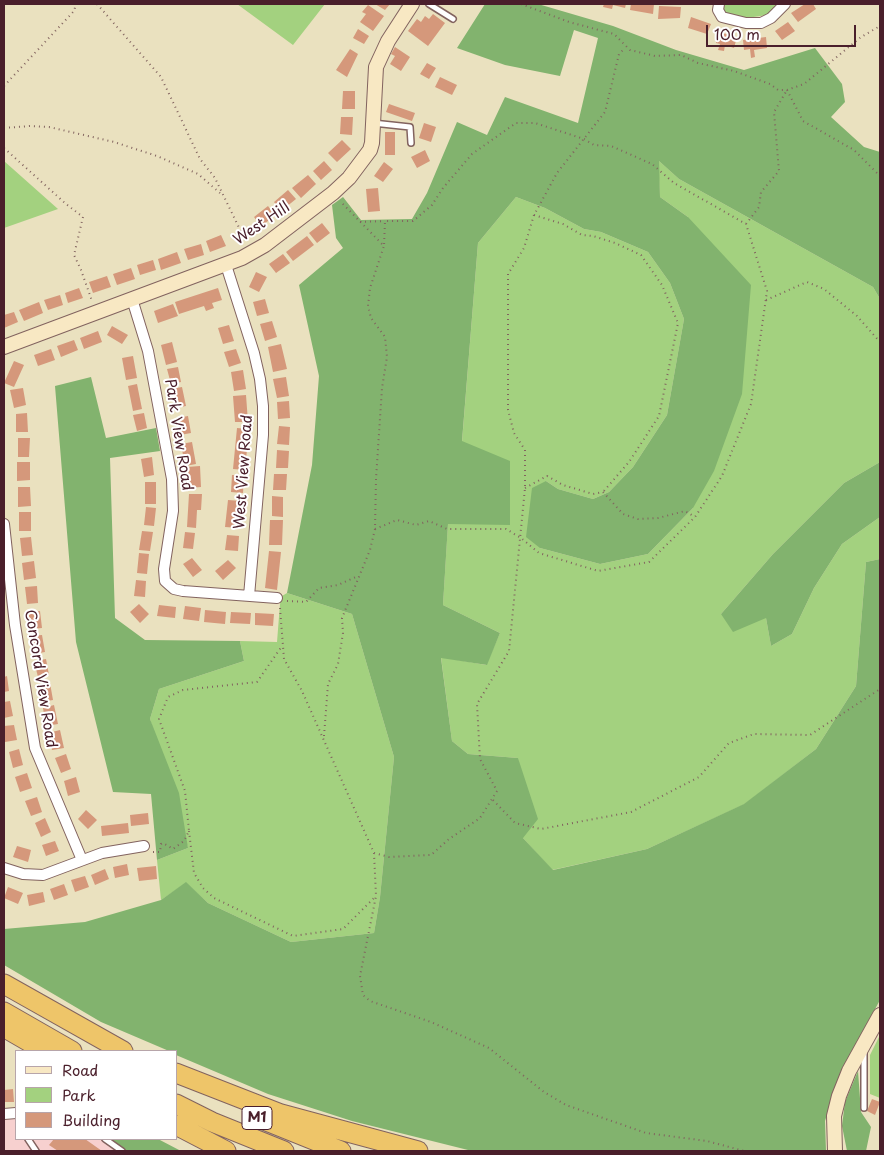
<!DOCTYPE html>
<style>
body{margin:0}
#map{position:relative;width:884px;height:1155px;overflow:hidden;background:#eae1bf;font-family:"Playpen Sans",sans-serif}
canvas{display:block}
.frame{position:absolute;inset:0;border:5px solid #4a1f2b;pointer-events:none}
.legend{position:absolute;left:15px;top:1050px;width:162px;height:90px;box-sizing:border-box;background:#fff;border:1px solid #b7a5aa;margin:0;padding:6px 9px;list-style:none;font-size:15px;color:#4a1f2b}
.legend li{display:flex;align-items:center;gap:10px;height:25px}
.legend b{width:25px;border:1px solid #b7a5aa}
.scale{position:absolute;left:706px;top:25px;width:150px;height:22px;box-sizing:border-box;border:2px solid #4a1f2b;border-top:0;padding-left:6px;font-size:15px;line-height:18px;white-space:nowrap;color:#4a1f2b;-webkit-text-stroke:4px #fff;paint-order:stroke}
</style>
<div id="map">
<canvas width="884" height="1155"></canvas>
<div class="frame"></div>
<ul class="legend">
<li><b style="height:6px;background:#f8e8c3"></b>Road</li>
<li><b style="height:14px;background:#a3d17f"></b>Park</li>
<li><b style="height:14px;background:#d5987b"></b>Building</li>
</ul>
<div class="scale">100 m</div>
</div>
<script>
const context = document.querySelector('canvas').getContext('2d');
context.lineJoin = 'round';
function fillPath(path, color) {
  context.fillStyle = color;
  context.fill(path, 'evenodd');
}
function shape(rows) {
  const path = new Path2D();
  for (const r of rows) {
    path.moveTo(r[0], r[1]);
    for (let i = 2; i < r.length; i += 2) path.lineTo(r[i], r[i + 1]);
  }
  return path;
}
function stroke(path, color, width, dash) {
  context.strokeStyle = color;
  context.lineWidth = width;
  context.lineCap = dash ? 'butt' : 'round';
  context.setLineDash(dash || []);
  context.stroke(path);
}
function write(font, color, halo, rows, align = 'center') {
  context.font = font + ' "Playpen Sans",sans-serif';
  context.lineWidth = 4;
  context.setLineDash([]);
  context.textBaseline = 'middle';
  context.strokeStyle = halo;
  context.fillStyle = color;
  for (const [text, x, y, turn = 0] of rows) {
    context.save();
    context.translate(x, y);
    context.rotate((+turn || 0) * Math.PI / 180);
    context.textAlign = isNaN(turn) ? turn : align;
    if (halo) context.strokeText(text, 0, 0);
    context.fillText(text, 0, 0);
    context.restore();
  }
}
fillPath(shape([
 [16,1111,16,1139,109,1139,127,1151,4,1151,4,1112]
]), '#f7d0cf');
fillPath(shape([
 [237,4,325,4,293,45],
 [723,4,779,4,767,15,740,19,723,12],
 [658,160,679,179,873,287,880,299,880,462,844,483,773,554,721,614,766,618,771,646,792,634,814,588,842,544,880,517,880,559,866,562,856,686,816,749,745,804,647,849,552,870,523,838,518,758,468,754,452,741,441,657,486,665,500,633,443,605,448,523,510,524,462,442,478,243,516,197,545,208,584,229,601,232,648,252,670,283,684,319,667,415,633,467,609,492,593,499,558,489,546,481,540,548,600,564,648,554,693,508,688,217,660,197],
 [4,161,58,209,4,228],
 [287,593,352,614,394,757,380,897,374,933,291,942,208,903,186,883,161,900,157,860,188,848,150,719,159,689,244,661,240,641,277,642,280,604,282,596],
 [880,1035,880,1098,870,1094,870,1055]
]), '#a3d17f');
fillPath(shape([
 [485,4,538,4,613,26,676,50,744,70,815,48,842,84,845,102,831,117,864,147,880,152,880,299,873,287,679,179,659,161,660,197,688,217,751,285,742,394,714,471,693,508,648,554,600,564,540,548,526,537,532,488,546,481,558,489,593,499,609,492,633,467,667,415,684,319,670,283,648,252,601,232,584,229,545,208,516,197,478,243,462,441,510,461,510,525,448,524,443,605,500,633,487,665,441,658,452,741,468,754,518,758,538,819,523,838,553,870,647,849,744,804,816,749,856,686,866,562,880,559,880,1000,841,1071,825,1121,826,1151,472,1151,352,1121,268,1094,176,1055,176,1051,169,1051,101,1022,4,965,4,929,85,922,161,900,186,882,208,903,291,942,374,933,380,897,394,757,352,614,287,593,312,465,319,376,299,285,343,248,336,238,332,205,343,197,361,220,412,219,427,193,457,122,487,135,505,97,578,123,598,38,574,30,560,76,505,65,457,48],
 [91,377,106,438,156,428,160,451,110,458,115,618,145,640,240,641,244,661,159,689,150,719,179,793,188,848,157,860,151,794,113,792,76,642,55,386],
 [880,462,880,517,842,544,814,588,792,634,771,646,766,618,733,632,721,614,773,554,844,483],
 [858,1071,861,1112,871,1127,866,1151,847,1151,842,1126,845,1102],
 [109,1139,158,1139,181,1151,127,1151]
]), '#82b36e');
fillPath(shape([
 [375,4,390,4,385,10],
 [604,4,626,4,625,8,613,5,612,9,603,7],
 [631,4,654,4,653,14,630,10],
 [805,4,813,4,816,9,798,22,791,13],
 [368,5,384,16,373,31,360,22,366,14,362,12],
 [659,6,681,7,680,18,658,19],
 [433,14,445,23,428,46,408,31,417,19,421,22,425,16,429,19],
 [691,17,711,24,707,34,688,28],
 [788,22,795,31,782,40,775,31],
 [358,29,369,36,364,44,353,38],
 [719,32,737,37,734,48,725,45,724,51,718,50,720,44,716,43],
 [766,37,767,48,754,50,755,57,751,58,750,49,744,50,743,40],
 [395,47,410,57,401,71,390,64,395,56,391,54],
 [350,49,358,54,347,77,336,70],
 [427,63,436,68,429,79,420,74],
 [440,77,457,85,452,95,435,87],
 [343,91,355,91,355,109,342,109],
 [389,104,415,113,412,121,386,112],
 [341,117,353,117,352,135,340,134],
 [424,123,436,127,431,142,419,138],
 [385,132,395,132,395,155,385,155],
 [342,140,351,149,337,162,328,153],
 [425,150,430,161,417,168,411,157],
 [324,161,332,170,321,180,313,171],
 [384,162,393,169,383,182,374,176],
 [308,175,316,184,301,198,292,188],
 [378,188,380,211,368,212,366,189],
 [288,190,296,199,281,211,274,202],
 [268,206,275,216,261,226,254,217],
 [322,223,330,233,317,243,309,233],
 [221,235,226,246,210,252,206,241],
 [307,236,314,245,293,261,286,252],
 [201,244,204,255,188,260,184,249],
 [177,252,181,263,161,270,158,259],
 [283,254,290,263,276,273,269,264],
 [153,260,156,270,140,275,137,265],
 [131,268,135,279,117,285,113,274],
 [256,272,267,277,259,292,249,287],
 [107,276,111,287,93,293,89,282],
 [79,288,83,298,68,303,65,293],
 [218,288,222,300,212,303,214,308,206,311,204,306,179,314,175,302],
 [60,295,63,305,48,310,44,300],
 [265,299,269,313,257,316,253,302],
 [39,302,43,313,24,321,19,310],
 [173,304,178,316,158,323,154,311],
 [14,312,18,322,4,328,4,315],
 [272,321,277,337,265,341,260,324],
 [229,325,234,341,223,344,218,328],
 [112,326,128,335,122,344,107,335],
 [98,331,102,342,84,349,80,338],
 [74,340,78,350,61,357,57,346],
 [172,342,177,362,166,365,161,345],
 [281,344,287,369,273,372,268,347],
 [51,349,55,360,38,366,34,355],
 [236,349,241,363,229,367,224,352],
 [133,356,137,378,126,380,122,358],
 [14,361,24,365,14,387,4,383],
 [178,367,181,382,171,384,167,369],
 [243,370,246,389,234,391,231,372],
 [286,377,289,396,277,398,273,379],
 [137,384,142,409,133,411,128,386],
 [182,387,186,406,175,408,171,389],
 [23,388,26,405,14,408,10,390],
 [246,395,248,422,235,422,233,396],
 [289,401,290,418,278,419,277,402],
 [27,413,28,432,16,432,16,414],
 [144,413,147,428,137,431,133,415],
 [188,416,191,433,180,435,177,418],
 [279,426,290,427,289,445,277,444],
 [237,428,249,429,245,470,233,469],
 [18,438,30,438,29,457,18,457],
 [192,442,196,464,185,466,181,444],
 [277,450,289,451,288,468,276,468],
 [152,457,154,475,144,477,141,459],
 [17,462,30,462,30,480,17,481],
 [200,466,201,487,189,488,187,467],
 [274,474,287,474,286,490,273,490],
 [232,475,244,476,243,493,231,492],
 [145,482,156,482,156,504,145,504],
 [18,487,30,487,31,506,18,507],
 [189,494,202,494,201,510,197,510,196,528,187,527],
 [272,496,283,497,283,517,272,516],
 [228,500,241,501,239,528,225,527],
 [146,507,156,508,154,526,144,525],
 [19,512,31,512,31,531,19,531],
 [270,520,283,520,282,545,269,545],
 [142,531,153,532,150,551,139,550],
 [185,532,195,533,193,549,183,548],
 [227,535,239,536,238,551,225,550],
 [31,537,33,555,22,556,20,538],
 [269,551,281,552,277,590,265,588],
 [139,553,149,554,147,574,137,573],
 [192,558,202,570,193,577,183,564],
 [228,560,236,568,223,580,215,571],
 [34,561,36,578,24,580,22,563],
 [136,580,146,581,145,597,134,596],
 [37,586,38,603,27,604,25,587],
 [139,604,149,614,140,623,130,612],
 [159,605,176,607,175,618,157,616],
 [185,606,201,608,199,621,183,619],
 [205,610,226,612,225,624,204,622],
 [40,611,42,628,30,629,28,612],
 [231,612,251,613,250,624,230,623],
 [255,613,274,614,273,626,255,625],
 [42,635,45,652,33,654,31,636],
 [46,659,49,675,38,677,34,661],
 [7,676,9,691,4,692,4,677],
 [50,683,53,700,41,702,38,685],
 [10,701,13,716,4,718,4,702],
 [54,705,58,724,46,726,43,708],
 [14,725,17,740,5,742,4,726],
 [60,730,64,748,52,750,48,733],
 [19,749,23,765,13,768,9,752],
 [66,754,71,769,61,773,55,758],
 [27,773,32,788,20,792,15,777],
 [76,777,80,792,68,796,64,781],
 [37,797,42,812,31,816,25,801],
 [86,810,97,820,88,829,78,819],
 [148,813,149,824,131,826,130,815],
 [45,818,51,832,41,837,35,823],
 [128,823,129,833,102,836,101,826],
 [55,841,59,851,46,856,42,845],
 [17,846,31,850,28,862,13,857],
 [127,864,129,875,115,878,113,867],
 [156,866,157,879,139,881,137,868],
 [105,869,109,879,95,885,91,875],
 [85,876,89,887,75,892,71,880],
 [64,884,68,895,54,900,50,889],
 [8,887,23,893,18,904,4,898],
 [43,892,45,902,29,906,27,895],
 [13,1089,14,1102,4,1102,4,1090],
 [872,1099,880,1102,875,1115,867,1111],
 [54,1139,85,1139,102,1151,58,1151,49,1145]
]), '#d5987b');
const lane = shape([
 [429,4,453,19],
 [373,123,410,127,411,143],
 [864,1108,864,1052],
 [28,1139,36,1151],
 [105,1139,122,1151]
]);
const street = shape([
 [719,4,718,10,722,17,746,23,761,23,771,18,785,4],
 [226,265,254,353,260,379,263,406,263,435,249,596],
 [132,299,148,351,172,479,173,511,164,569,165,581,174,589,183,591,277,598],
 [4,524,15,625,35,748,82,860],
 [4,868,23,874,43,875,102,853,144,846],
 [4,1114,16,1113]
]);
const secondary = shape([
 [4,347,242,258,265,245,333,193,349,178,370,150,372,143,376,67,388,41,412,4],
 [835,1151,834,1116,839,1096,849,1071,880,1015]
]);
const highway = shape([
 [4,984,123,1051],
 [4,1012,72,1051],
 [7,1029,45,1051],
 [176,1073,281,1114,418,1151],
 [176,1104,212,1122,284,1151],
 [254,1116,341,1151],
 [176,1125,226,1151]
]);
stroke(lane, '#82635f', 8);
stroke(street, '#82635f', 12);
stroke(secondary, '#82635f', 16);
stroke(highway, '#82635f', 21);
stroke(shape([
 [97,4,161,77,200,159,215,178,246,242],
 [521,4,569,22,614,34,630,50,655,56,681,55,698,63,734,71,770,84,778,90,787,90,804,84,861,37,880,26],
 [4,86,74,11,76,4],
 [787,90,803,121,854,150,880,176],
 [4,128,30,126,49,127,114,142,157,156,198,174,220,193],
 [4,148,66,204,83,217,74,255,81,270,92,301],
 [534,215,563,224,582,235,593,236,615,243,641,255,662,285,678,323,659,416,629,462,603,492],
 [360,222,385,221],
 [746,224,759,207,761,192,779,171,774,112,787,90],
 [766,300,807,282,824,289,857,316,880,342],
 [525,488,547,476,563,485,593,494,603,492,623,514,638,519,658,518,685,511,695,517],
 [375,529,397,520,416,525,429,521,447,529,506,529,521,538,539,553,598,571,649,562,695,517,722,476,751,404,767,291,746,224,674,183,652,164,611,146,594,145,584,139,535,123,516,123,472,154,443,188,432,205,413,221,385,221,384,246],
 [287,601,306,602,319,588,338,585,358,576],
 [280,608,284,659,302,691,374,853,376,896,360,976,363,995,370,1001,431,1022,489,1048,544,1092,566,1105,646,1133,707,1141,744,1151],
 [324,736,328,684,338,664,343,633,342,618,370,550,375,529,376,479,382,388,387,357,385,337,371,318,368,306,370,288,384,246,340,201],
 [493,800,515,823,541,829,631,812,699,777,729,743,754,734,810,735,880,689],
 [189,831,194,873,203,888,214,898,293,936,343,929,376,896],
 [153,852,160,852,161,844,163,843,173,849,184,841,189,831,185,791,159,719,168,697,183,690,257,682,282,646],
 [374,853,389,857,431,855,449,839,480,818,497,791,480,759,477,704,509,651,525,488,525,450,514,433,508,410,508,274,524,248,534,215,557,173,605,112,619,54,625,48]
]), '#82635f', 2, [1, 4]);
stroke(lane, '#fff', 5);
stroke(street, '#fff', 10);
stroke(secondary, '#f8e8c3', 14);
stroke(highway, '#eec569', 19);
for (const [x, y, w] of [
 [257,1118,30]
]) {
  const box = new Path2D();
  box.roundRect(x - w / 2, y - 11.5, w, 23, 4);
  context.fillStyle = '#fff';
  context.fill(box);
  stroke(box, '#4a1f2b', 1);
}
write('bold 14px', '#4a1f2b', null, [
 ["M1",257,1118]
]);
write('15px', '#4a1f2b', '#fff', [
 ["West Hill",262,224,-34],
 ["Park View Road",178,435,81],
 ["West View Road",244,472,-86],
 ["Concord View Road",40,679,81]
]);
</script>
